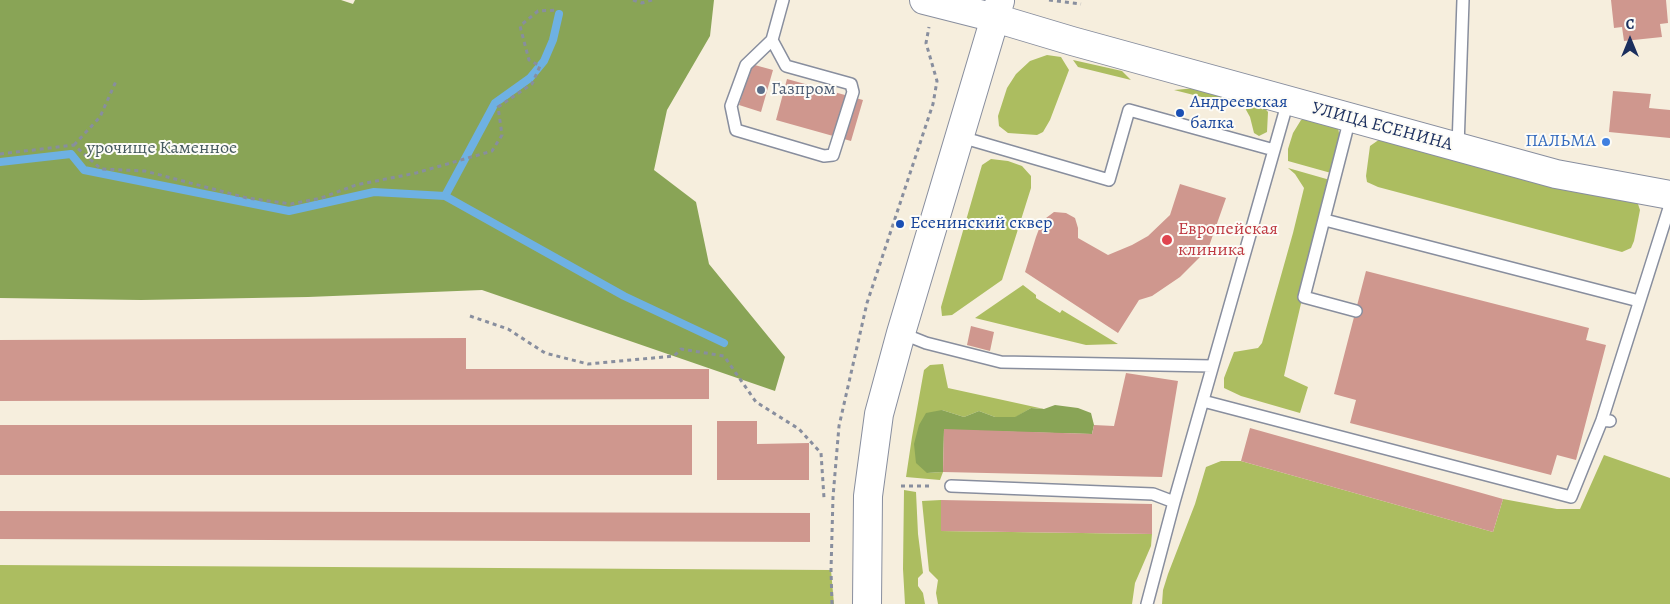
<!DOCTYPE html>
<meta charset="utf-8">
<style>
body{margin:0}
#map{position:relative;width:1670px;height:604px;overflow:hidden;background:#f6eedd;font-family:Alegreya,serif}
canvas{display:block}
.north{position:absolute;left:1605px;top:15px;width:50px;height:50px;-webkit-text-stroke:4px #fdfcf7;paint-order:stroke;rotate:0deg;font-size:14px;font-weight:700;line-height:20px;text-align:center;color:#1b2f5e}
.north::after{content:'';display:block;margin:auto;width:18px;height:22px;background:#1b2f5e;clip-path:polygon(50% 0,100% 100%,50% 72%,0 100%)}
</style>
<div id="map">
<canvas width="1670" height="604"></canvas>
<div class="north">С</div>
</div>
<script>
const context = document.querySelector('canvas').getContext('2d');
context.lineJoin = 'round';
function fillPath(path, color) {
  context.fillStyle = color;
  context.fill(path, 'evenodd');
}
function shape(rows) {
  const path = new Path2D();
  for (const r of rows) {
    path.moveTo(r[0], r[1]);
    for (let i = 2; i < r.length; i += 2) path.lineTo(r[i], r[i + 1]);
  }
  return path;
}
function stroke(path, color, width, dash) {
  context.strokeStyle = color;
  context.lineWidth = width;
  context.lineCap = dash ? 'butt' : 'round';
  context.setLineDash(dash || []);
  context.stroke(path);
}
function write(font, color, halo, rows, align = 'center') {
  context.font = font + ' Alegreya,serif';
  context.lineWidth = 4;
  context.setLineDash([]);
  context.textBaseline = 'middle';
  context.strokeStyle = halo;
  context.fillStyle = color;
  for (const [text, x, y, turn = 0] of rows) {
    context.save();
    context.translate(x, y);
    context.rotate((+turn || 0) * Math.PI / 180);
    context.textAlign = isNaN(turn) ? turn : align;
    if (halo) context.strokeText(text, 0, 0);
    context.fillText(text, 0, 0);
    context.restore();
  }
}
fillPath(shape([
 [1047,55,1061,57,1069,70,1050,120,1043,132,1037,135,1008,133,999,126,998,116,1007,88,1016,74,1030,61],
 [1073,60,1122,71,1131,80,1078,67],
 [1196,88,1261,104,1268,112,1267,132,1259,136,1254,133,1250,117,1245,108,1174,90],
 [1309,116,1338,127,1340,139,1331,173,1288,161,1288,149,1293,133,1301,120],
 [1380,139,1595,191,1638,204,1640,210,1634,241,1631,248,1622,252,1378,187,1367,182,1366,176,1370,146],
 [991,159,1008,161,1022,166,1031,176,1031,188,1002,280,952,315,942,316,941,307,982,165],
 [1288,168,1330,180,1284,376,1308,387,1300,413,1241,396,1224,388,1224,378,1234,352,1258,348,1262,343,1293,233,1304,188,1295,174],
 [1023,285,1036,295,1036,298,1060,313,1062,310,1118,344,1086,345,975,318],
 [943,364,948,388,1044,409,1031,408,1016,417,995,417,979,411,964,417,942,410,927,473,943,472,940,480,906,477,912,437,924,370,930,365],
 [1604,455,1670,478,1670,604,1162,604,1163,590,1168,574,1195,504,1206,467,1221,461,1241,461,1493,532,1503,499,1557,509,1580,509],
 [904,490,916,492,918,534,923,573,918,578,918,586,923,593,925,604,905,604,903,569],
 [941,500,941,531,1152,534,1151,546,1135,583,1132,604,938,604,936,593,938,580,929,571,922,501],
 [0,565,831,570,834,604,0,604]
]), '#acbd60');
fillPath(shape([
 [0,0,341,0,353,4,355,0,714,0,710,36,667,110,654,170,696,202,709,264,785,357,775,391,482,290,308,297,141,300,0,298],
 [1055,405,1078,408,1091,413,1094,425,1092,434,944,430,943,472,927,473,916,463,914,444,919,425,926,413,942,410,964,417,979,411,995,417,1015,417,1031,408,1044,409]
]), '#89a456');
stroke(shape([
 [0,162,71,154,84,170,289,211,374,192,445,196,624,296,724,343],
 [445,196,495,103,530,78,544,61,553,40,559,14]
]), '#6eb1e3', 8);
fillPath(shape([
 [1611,0,1666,0,1668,23,1660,24,1662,37,1624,41,1622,27,1614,28],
 [751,64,773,70,761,112,739,105],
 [787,79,863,100,851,141,776,120],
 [1613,91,1651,94,1649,108,1670,110,1670,138,1609,132],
 [1180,184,1226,198,1208,249,1180,277,1152,296,1139,300,1118,333,1025,272,1036,237,1042,221,1054,212,1066,213,1075,218,1078,228,1078,238,1108,255,1132,245,1148,236,1170,215],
 [1366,271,1589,328,1586,340,1606,345,1576,460,1557,455,1551,475,1350,423,1356,400,1334,394],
 [971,326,994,332,990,351,967,345],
 [466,338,466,369,709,369,709,399,0,401,0,340],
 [1126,373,1178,381,1162,477,943,472,944,429,1092,434,1094,425,1114,426],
 [717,421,757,421,757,444,809,443,809,480,717,480],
 [0,425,692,425,692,475,0,475],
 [1250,428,1503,499,1493,532,1241,461],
 [941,500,1152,504,1152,534,941,531],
 [0,511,810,513,810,542,0,539]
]), '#cf978e');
const service = shape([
 [772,40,786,66,851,84,853,92,833,155,824,156,736,130,731,106,746,65,772,40,783,0],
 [1350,118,1304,297,1356,311],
 [961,137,1109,180,1129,110,1274,150],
 [1458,147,1463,0],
 [1325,220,1639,301],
 [901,333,926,343,1001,362,1212,366],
 [1203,401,1571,497,1602,420],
 [1610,421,1602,420,1670,205],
 [951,486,1153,494,1174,502],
 [1147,604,1174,502,1288,101]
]);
const tertiary = shape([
 [924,0,995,18,1072,41,1556,174,1670,195],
 [867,604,868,496,879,414,901,333,1000,1]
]);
stroke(service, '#888e9e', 14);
stroke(tertiary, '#888e9e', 30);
stroke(shape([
 [633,0,642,3,652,0],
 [1049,0,1081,4],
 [74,145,100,117,117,79],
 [0,154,74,145,101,169,145,171,247,198,291,204,321,198,356,185,416,173,492,151,502,135,498,107,532,84,540,66,529,60,520,26,538,11,558,10],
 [470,316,508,329,545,353,588,364,674,356,681,349,724,356,756,402,799,429,821,453,824,498],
 [901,486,933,486],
 [832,604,831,570,833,497,839,426,867,303,933,104,937,81,926,43,929,27]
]), '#888e9e', 3, [4, 4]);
stroke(service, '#fff', 11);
stroke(tertiary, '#fff', 28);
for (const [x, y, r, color] of [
 [761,90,5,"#5c6f8a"],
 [1180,113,5,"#1a4fb4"],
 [1606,142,5,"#3f7fe0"],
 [900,224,5,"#1a4fb4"],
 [1167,240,6,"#e0444e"]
]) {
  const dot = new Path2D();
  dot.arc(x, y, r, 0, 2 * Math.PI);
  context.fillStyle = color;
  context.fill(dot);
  stroke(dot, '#fdfcf7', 2);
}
write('18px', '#4e5e75', '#fdfcf7', [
 ["Газпром",771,90]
], 'left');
write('18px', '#164399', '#fdfcf7', [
 ["Андреевская",1190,103],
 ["балка",1190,124],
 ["Есенинский сквер",910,224]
], 'left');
write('18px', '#1b2f5e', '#fdfcf7', [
 ["УЛИЦА ЕСЕНИНА",1382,127,15]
]);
write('18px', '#366cbe', '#fdfcf7', [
 ["ПАЛЬМА",1596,142]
], 'right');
write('18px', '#465a5f', '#fdfcf7', [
 ["урочище Каменное",162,149]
]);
write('18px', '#be3a42', '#fdfcf7', [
 ["Европейская",1178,230],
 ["клиника",1178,251]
], 'left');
</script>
